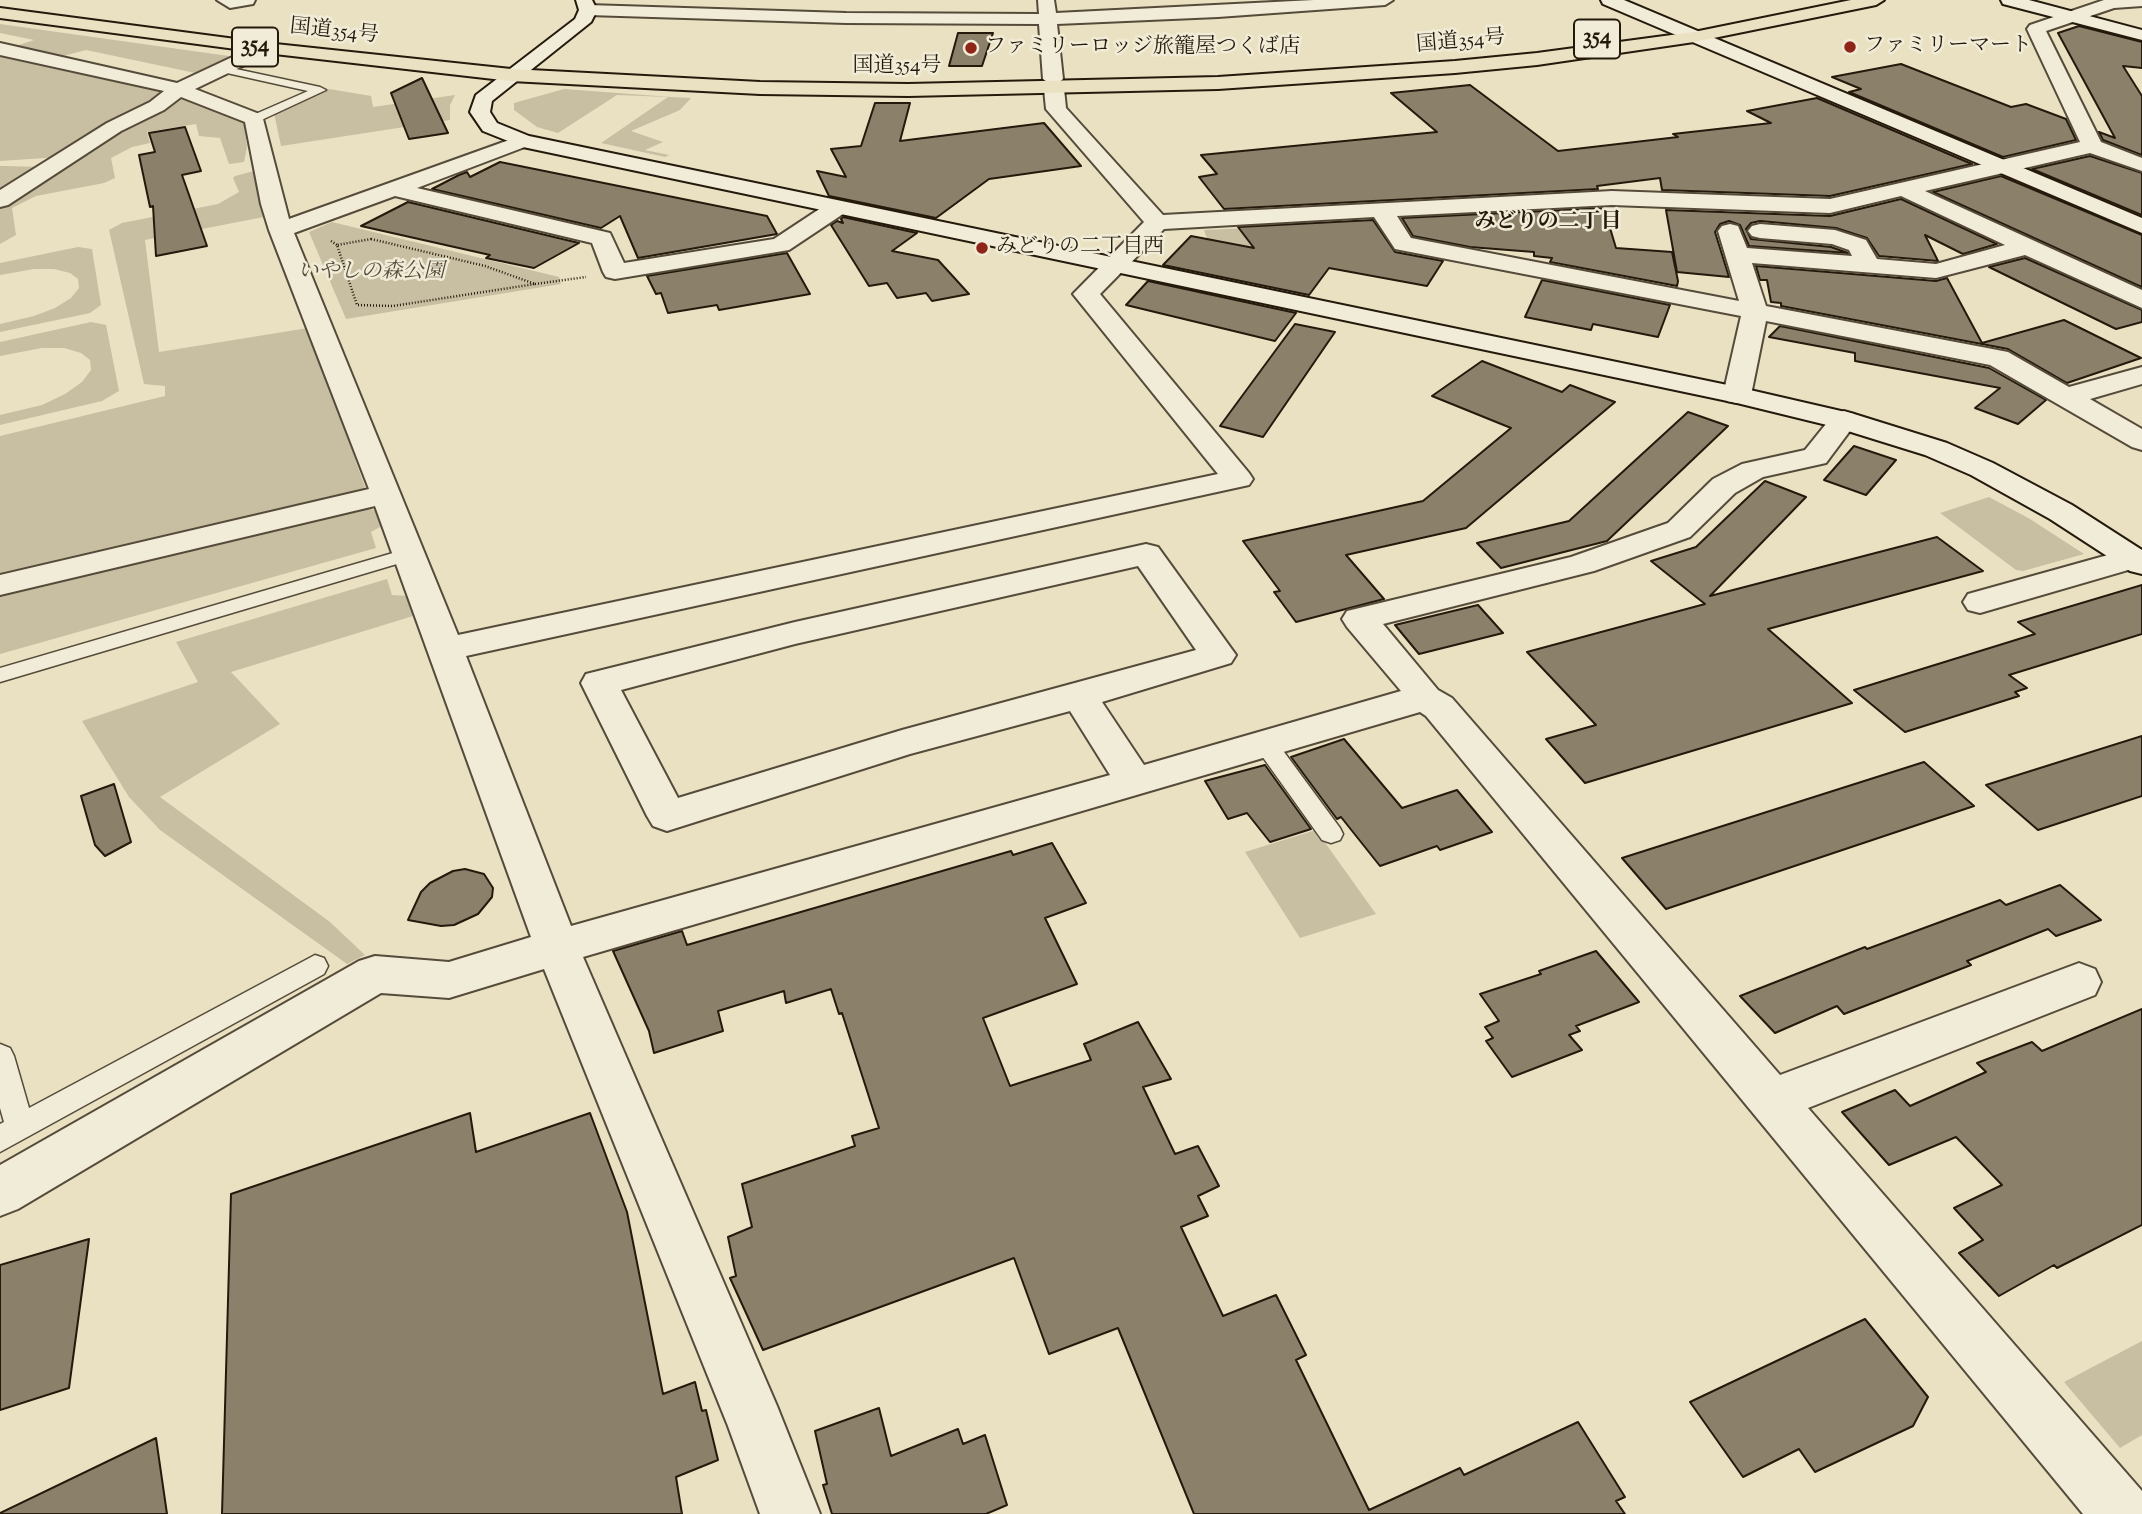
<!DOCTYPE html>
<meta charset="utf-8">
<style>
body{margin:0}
canvas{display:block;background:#e9e1c2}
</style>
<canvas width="2142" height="1514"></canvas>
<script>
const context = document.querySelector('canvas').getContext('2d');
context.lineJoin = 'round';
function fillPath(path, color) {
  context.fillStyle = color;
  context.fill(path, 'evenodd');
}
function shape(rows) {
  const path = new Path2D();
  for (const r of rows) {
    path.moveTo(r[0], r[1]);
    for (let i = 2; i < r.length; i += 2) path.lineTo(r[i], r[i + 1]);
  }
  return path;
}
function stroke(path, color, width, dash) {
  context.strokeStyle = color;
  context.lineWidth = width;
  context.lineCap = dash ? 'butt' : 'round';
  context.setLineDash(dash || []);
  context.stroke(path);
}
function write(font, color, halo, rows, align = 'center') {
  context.font = font + ' "Sorts Mill Goudy","Noto Serif JP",serif';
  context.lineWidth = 5;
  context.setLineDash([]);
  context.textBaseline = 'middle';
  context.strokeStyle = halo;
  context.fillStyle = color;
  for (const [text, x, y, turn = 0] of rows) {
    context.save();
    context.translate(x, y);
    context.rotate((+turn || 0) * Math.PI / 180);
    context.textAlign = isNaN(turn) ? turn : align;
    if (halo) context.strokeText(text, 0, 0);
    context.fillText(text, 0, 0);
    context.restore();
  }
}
fillPath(shape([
 [0,24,236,57,200,74,86,50,63,56,16,46,34,40,0,33],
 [0,54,62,69,163,91,146,108,60,157,0,161],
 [329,89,371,96,373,107,455,95,450,105,450,120,281,146,274,113],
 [564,89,671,97,691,98,680,110,631,131,663,142,645,150,669,155,665,157,601,143,668,97,617,95,558,133,537,127,514,110,514,103],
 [185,97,244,120,247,147,244,162,229,164,220,138,199,136,196,124,147,132,150,143,132,147,111,158,115,178,104,183,36,196,12,208,16,235,0,244,0,207,122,126,176,98],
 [0,166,5,166,45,167,0,197],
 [254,171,264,217,145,240,159,352,308,328,365,487,356,495,0,576,0,436,165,396,165,386,144,384,109,230,122,223,218,204,239,192,233,178,235,176],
 [332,222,559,277,561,284,346,319,309,232],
 [1247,228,1257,248,1209,244,1204,230],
 [78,247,92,249,101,305,90,313,0,332,0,324,34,316,55,308,71,298,79,288,78,279,70,273,54,269,34,269,0,275,0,263],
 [91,322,106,325,119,391,102,401,0,425,0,415,42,405,65,394,82,382,91,370,90,360,81,353,64,348,42,348,0,356,0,342],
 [1989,497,2030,519,2084,554,2023,571,2016,570,1940,513],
 [364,507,377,511,382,526,371,532,376,548,0,654,0,591],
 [387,579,392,595,408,596,413,616,231,672,280,724,160,797,330,922,365,955,347,964,160,830,129,797,82,721,198,682,176,642],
 [1316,830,1376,914,1300,938,1245,852],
 [2142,1341,2142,1435,2120,1448,2064,1382]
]), '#c8bfa3');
const building = shape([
 [2079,26,2142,42,2142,68,2123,66,2142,96,2142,155,2103,140,2099,132,2115,138,2058,33,2079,26],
 [958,33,993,33,982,66,949,66,958,33],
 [1901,64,2011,107,2026,104,2066,119,2076,140,2003,157,1849,92,1861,89,1832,77,1901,64],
 [422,78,448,133,409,139,391,93,422,78],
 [1470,85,1558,151,1678,137,1673,134,1771,123,1747,111,1817,98,1972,164,1830,196,1662,190,1660,178,1597,186,1598,189,1224,209,1199,177,1217,174,1201,155,1437,132,1391,93,1470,85],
 [875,103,910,103,900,141,1044,123,1081,166,989,179,936,218,829,196,817,171,846,177,831,149,861,146,875,103],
 [185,127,201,171,182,175,207,246,156,256,153,206,150,207,139,155,155,152,149,133,185,127],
 [2090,156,2142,173,2142,215,2032,169,2090,156],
 [500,162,767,216,777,234,638,258,620,216,601,228,432,189,459,175,467,172,470,177,500,162],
 [2001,176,2142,235,2142,287,1933,192,2001,176],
 [1901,199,1997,244,1963,254,1925,235,1938,261,1879,256,1867,238,1836,228,1760,221,1751,223,1746,229,1751,239,1831,247,1848,253,1749,246,1740,225,1729,221,1720,224,1715,232,1729,277,1677,272,1666,210,1830,216,1901,199],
 [408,202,579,243,534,268,486,258,490,255,361,226,408,202],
 [1604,208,1616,248,1672,252,1678,281,1677,286,1550,262,1552,258,1534,256,1534,252,1470,247,1413,236,1402,218,1604,208],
 [843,217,917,233,892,251,938,260,969,294,932,301,926,293,897,298,887,283,869,286,831,225,837,221,843,223,841,219,843,217],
 [1373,220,1395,252,1443,261,1427,286,1329,268,1309,295,1163,265,1191,236,1254,248,1238,227,1373,220],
 [787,253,810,294,719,310,717,305,668,313,661,293,656,294,647,276,787,253],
 [2025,258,2142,310,2142,322,2116,329,1989,267,2025,258],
 [1756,266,1936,281,1947,278,1982,343,2064,320,2141,358,2067,383,2008,349,1781,306,1781,303,1771,302,1767,280,1760,280,1756,266],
 [1542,280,1670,305,1658,337,1593,324,1591,330,1525,317,1542,280],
 [1148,281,1296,313,1275,341,1126,305,1148,281],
 [1295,324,1335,332,1263,437,1220,426,1295,324],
 [1780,326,1989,368,2046,400,2018,424,1975,408,2000,388,1855,361,1855,353,1769,337,1780,326],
 [1482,361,1562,392,1570,385,1615,402,1466,528,1346,555,1384,599,1296,622,1274,592,1280,591,1243,541,1423,501,1511,428,1432,396,1482,361],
 [1688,412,1728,426,1607,541,1501,568,1477,543,1569,521,1688,412],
 [1854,446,1896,460,1866,495,1824,480,1854,446],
 [1765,481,1806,497,1710,596,1937,537,1983,571,1768,629,1852,703,1585,783,1546,739,1596,725,1527,652,1705,604,1651,561,1696,547,1765,481],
 [2142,585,2142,634,2009,675,2027,688,2015,692,2019,696,1905,732,1854,690,2035,634,2018,622,2142,585],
 [1478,605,1503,633,1419,654,1395,625,1478,605],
 [2142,736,2142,796,2038,830,1986,785,2142,736],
 [1344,739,1402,808,1457,790,1492,832,1440,850,1437,846,1380,866,1341,817,1337,819,1291,757,1344,739],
 [1924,762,1974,806,1666,909,1622,858,1924,762],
 [1265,765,1311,829,1270,842,1247,813,1228,819,1205,781,1265,765],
 [114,784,131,842,105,856,95,845,81,796,114,784],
 [1052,843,1086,903,1045,918,1077,984,983,1018,1010,1086,1091,1060,1084,1044,1138,1022,1171,1079,1143,1087,1175,1154,1198,1146,1219,1186,1198,1196,1208,1216,1181,1227,1223,1316,1276,1295,1306,1355,1296,1360,1369,1510,1460,1468,1464,1475,1578,1422,1625,1497,1616,1501,1625,1514,1194,1514,1118,1328,1049,1354,1014,1258,763,1350,730,1278,736,1276,728,1237,752,1227,742,1184,855,1146,852,1136,879,1128,842,1013,839,1014,831,989,786,1003,784,991,718,1011,723,1031,654,1053,649,1031,613,951,682,931,687,945,1011,851,1013,855,1052,843],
 [465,869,484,874,493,888,492,897,478,914,454,925,441,926,408,920,421,892,430,883,453,871,465,869],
 [2060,885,2101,920,2056,936,2048,929,1967,961,1971,965,1844,1014,1837,1006,1775,1033,1740,996,1865,947,1867,949,2000,900,2006,905,2060,885],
 [1596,951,1639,1002,1576,1026,1580,1031,1569,1035,1582,1050,1512,1077,1486,1041,1493,1038,1485,1027,1499,1021,1480,994,1541,974,1539,971,1596,951],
 [2142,1009,2142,1225,2057,1268,2054,1265,1999,1296,1959,1253,1983,1240,1954,1208,2002,1185,1956,1137,1889,1165,1842,1112,1895,1090,1910,1106,1986,1072,1977,1063,2032,1042,2042,1051,2142,1009],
 [470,1113,476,1152,590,1113,627,1212,663,1394,695,1382,702,1411,706,1410,718,1460,676,1477,682,1514,222,1514,231,1194,470,1113],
 [89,1239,69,1388,0,1410,0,1265,89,1239],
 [1865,1319,1928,1397,1913,1426,1815,1472,1799,1449,1743,1477,1690,1402,1865,1319],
 [879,1408,891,1456,958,1429,963,1444,985,1435,1007,1505,986,1514,832,1514,823,1485,827,1484,815,1431,879,1408],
 [156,1438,167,1514,0,1514,0,1513,156,1438]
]);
fillPath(building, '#8b816b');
stroke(building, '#25190c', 2);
const lane = shape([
 [222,66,320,87,326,90,255,123,249,119,251,116,308,91,218,71,218,67,222,66],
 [410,548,417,550,420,554,417,558,0,682,0,668,410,548],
 [1265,735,1273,737,1340,828,1343,834,1340,840,1331,843,1322,840,1257,749,1254,743,1257,737,1265,735],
 [315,955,324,958,328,966,324,974,0,1152,0,1124,4,1122,0,1108,0,1044,10,1048,14,1056,29,1108,315,955]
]);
const street = shape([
 [217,0,255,0,253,4,230,8,217,0],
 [1038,0,1054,0,1056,13,1314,0,1393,0,1385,5,1218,17,1057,24,1063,79,1057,84,1064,89,1066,108,1163,215,1612,191,1830,199,2080,142,2027,29,2030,25,2104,0,2142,0,2142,6,2114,8,2046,31,2101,142,2142,158,2142,171,2090,153,1925,191,2142,290,2142,308,2025,255,1936,278,1752,263,1766,306,2008,352,2069,387,2142,367,2142,384,2090,399,2142,429,2142,450,2132,447,1990,365,1766,321,1751,395,1747,401,1737,403,1727,401,1723,395,1741,316,1395,249,1374,217,1164,229,1100,294,1249,473,1253,479,1249,485,466,656,571,926,1110,775,1070,711,910,754,667,831,653,826,647,816,581,683,586,674,795,622,1146,544,1158,547,1236,655,1231,663,1102,702,1144,765,1401,691,1347,627,1342,619,1347,611,1571,557,1668,523,1713,479,1742,464,1805,450,1834,414,1844,411,1854,414,1858,420,1826,463,1763,477,1735,493,1690,537,1594,571,1383,624,1438,690,1452,698,1780,1075,2079,963,2095,969,2101,982,2095,995,1808,1108,2142,1491,2142,1514,2083,1514,1426,716,1420,712,583,957,777,1406,820,1514,760,1514,728,1426,544,969,449,998,381,993,18,1209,0,1216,0,1165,359,961,375,956,449,962,531,937,375,506,0,595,0,575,369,489,269,230,261,204,245,122,181,97,164,110,121,131,8,205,0,207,0,190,107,123,150,102,164,91,0,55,0,43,177,83,260,44,272,44,275,48,272,52,195,89,262,115,289,219,523,135,530,137,533,141,530,145,417,188,610,233,624,263,774,239,830,202,846,202,849,207,846,212,789,250,615,279,606,277,603,272,592,243,395,196,294,233,458,635,1218,474,1073,294,1144,222,1046,109,1044,89,1050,84,1043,79,1039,24,846,23,588,15,579,10,588,5,846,13,1039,14,1038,0],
 [1901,196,2005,245,1936,264,1877,259,1866,240,1835,230,1760,224,1752,226,1748,231,1752,236,1760,238,1832,244,1849,250,1852,256,1747,248,1738,226,1730,224,1722,226,1718,231,1739,301,1411,238,1397,216,1612,205,1830,213,1901,196],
 [1138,566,1196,650,902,730,678,798,621,690,795,644,1138,566],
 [2133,548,2142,550,2142,566,1980,613,1968,610,1963,602,1968,594,2133,548]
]);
const secondary = shape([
 [576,0,592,0,597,10,591,22,492,101,490,112,497,123,529,136,1737,387,1854,414,1947,443,1993,463,2072,505,2142,550,2142,574,2130,571,2050,519,1971,475,1925,455,1835,427,1737,403,523,147,483,131,470,112,476,95,575,19,579,10,576,0],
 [1601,0,1624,0,2142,218,2142,233,1603,4,1601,0],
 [2001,0,2029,0,2142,30,2142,40,2003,4,2001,0]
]);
const highway = shape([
 [1851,0,1884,0,1876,5,1694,42,1537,65,1455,73,1218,89,908,96,760,94,511,81,266,53,0,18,0,8,266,43,511,69,760,82,908,84,1218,77,1455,61,1537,53,1694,32,1851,0]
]);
stroke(lane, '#564b3a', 3);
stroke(street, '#564b3a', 4);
stroke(secondary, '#25190c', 4);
stroke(highway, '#25190c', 4);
stroke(shape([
 [371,239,485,266,535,284,393,306,357,305,337,245,371,239],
 [331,241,337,245],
 [535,284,586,277]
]), '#25190c', 2.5, [1, 2]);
fillPath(lane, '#f1ecd7');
fillPath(street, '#f1ecd7');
fillPath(secondary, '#f1ecd7');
fillPath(highway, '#e9e1c2');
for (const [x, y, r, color] of [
 [1850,47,7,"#8f2418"],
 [971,48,7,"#8f2418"],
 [982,248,7,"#8f2418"]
]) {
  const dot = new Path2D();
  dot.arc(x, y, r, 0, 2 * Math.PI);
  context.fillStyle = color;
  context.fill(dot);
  stroke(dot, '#f1ecd7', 2.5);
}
write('21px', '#25190c', '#f1ecd7', [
 ["国道354号",334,33,6],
 ["国道354号",1461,43,-5],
 ["国道354号",897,67]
]);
write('21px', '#25190c', '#f1ecd7', [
 ["ファミリーマート",1864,47],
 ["ファミリーロッジ旅籠屋つくば店",985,48],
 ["みどりの二丁目西",996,248]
], 'left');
write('bold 21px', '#25190c', '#f1ecd7', [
 ["みどりの二丁目",1548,223]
]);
write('italic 21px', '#564b39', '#f1ecd7', [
 ["いやしの森公園",371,273]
]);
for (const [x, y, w] of [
 [1597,39,46],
 [255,47,46]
]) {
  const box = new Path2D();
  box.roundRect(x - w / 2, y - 19.5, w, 39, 5);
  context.fillStyle = '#f1ecd7';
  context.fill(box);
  stroke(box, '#25190c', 2);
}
write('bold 23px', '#25190c', null, [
 ["354",1597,39],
 ["354",255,47]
]);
</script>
